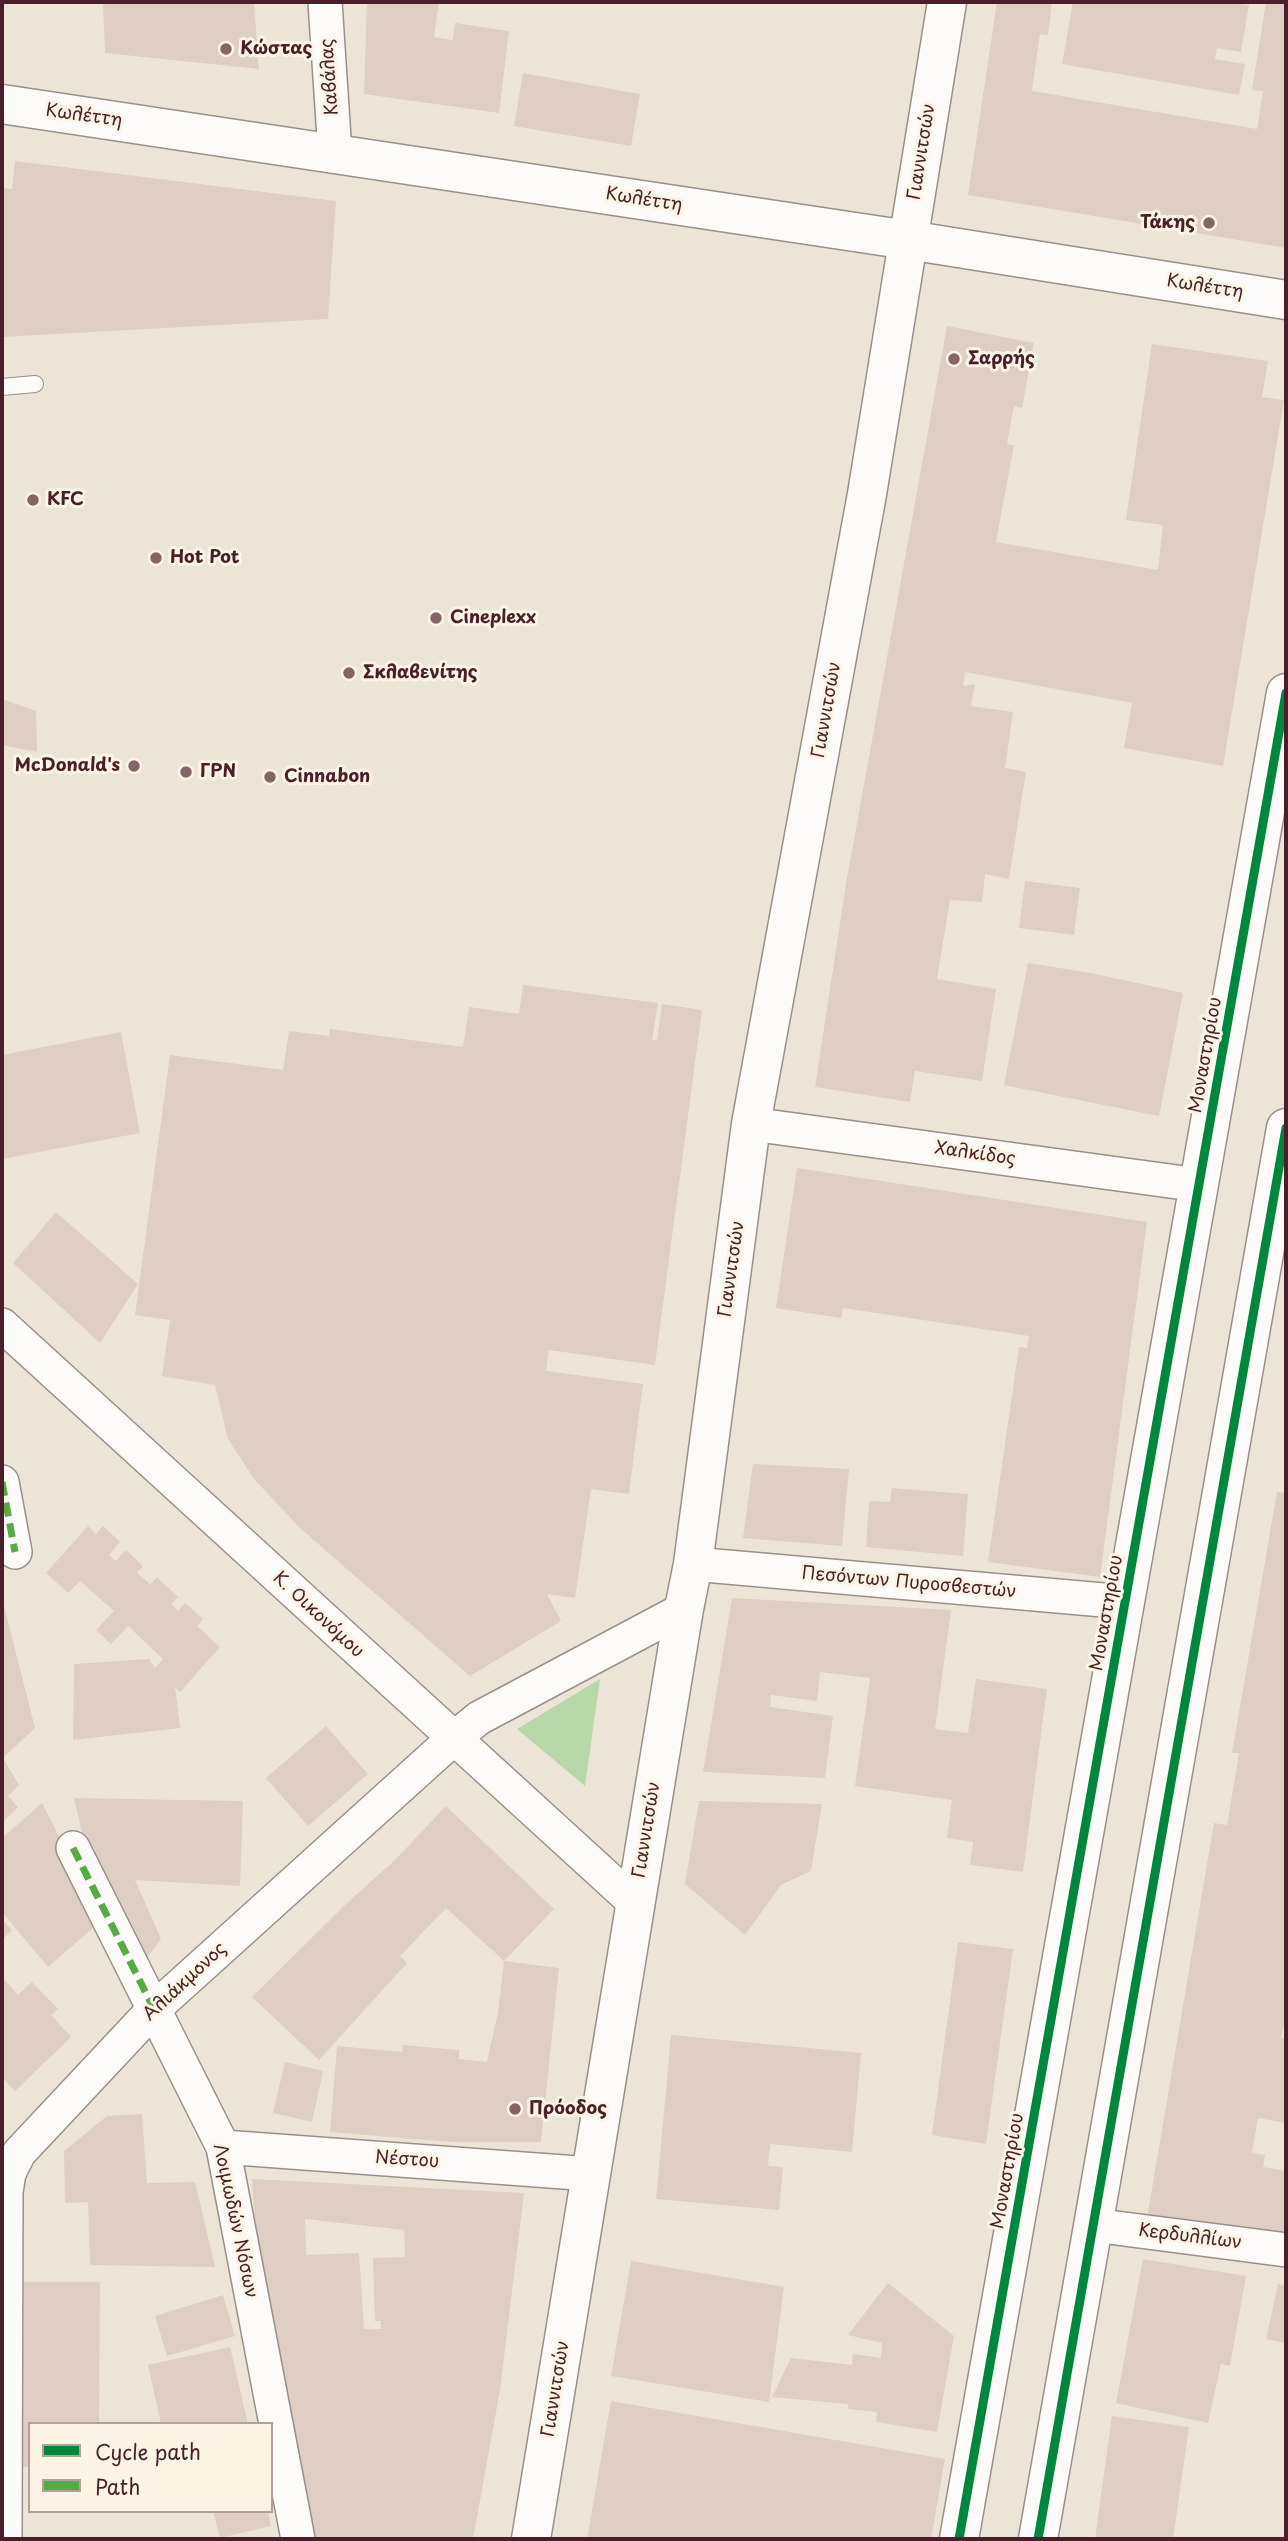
<!DOCTYPE html>
<meta charset="utf-8">
<style>
body{margin:0}
#map{position:relative;width:1288px;height:2541px;overflow:hidden;background:#ece5d7;font-family:"Playpen Sans",sans-serif}
canvas{display:block}
.frame{position:absolute;inset:0;border:4px solid #4a1f2b;pointer-events:none}
.legend{position:absolute;left:28px;top:2422px;width:245px;height:91px;box-sizing:border-box;background:#fcf5e5;border:2px solid #b59f9b;margin:0;padding:9px 12px;list-style:none;font-size:21px;color:#4a1f2b}
.legend li{display:flex;align-items:center;gap:14px;height:35px}
.legend b{width:35px;border:2px solid #b59f9b}
</style>
<div id="map">
<canvas width="1288" height="2541"></canvas>
<div class="frame"></div>
<ul class="legend">
<li><b style="height:9px;background:#00873e"></b>Cycle path</li>
<li><b style="height:9px;background:#57aa44"></b>Path</li>
</ul>
</div>
<script>
const context = document.querySelector('canvas').getContext('2d');
context.lineJoin = 'round';
function fillPath(path, color) {
  context.fillStyle = color;
  context.fill(path, 'evenodd');
}
function shape(rows) {
  const path = new Path2D();
  for (const r of rows) {
    path.moveTo(r[0], r[1]);
    for (let i = 2; i < r.length; i += 2) path.lineTo(r[i], r[i + 1]);
  }
  return path;
}
function stroke(path, color, width, dash) {
  context.strokeStyle = color;
  context.lineWidth = width;
  context.lineCap = dash ? 'butt' : 'round';
  context.setLineDash(dash || []);
  context.stroke(path);
}
function write(font, color, halo, rows, align = 'center') {
  context.font = font + ' "Playpen Sans",sans-serif';
  context.lineWidth = 6;
  context.setLineDash([]);
  context.textBaseline = 'middle';
  context.strokeStyle = halo;
  context.fillStyle = color;
  for (const [text, x, y, turn = 0] of rows) {
    context.save();
    context.translate(x, y);
    context.rotate((+turn || 0) * Math.PI / 180);
    context.textAlign = isNaN(turn) ? turn : align;
    if (halo) context.strokeText(text, 0, 0);
    context.fillText(text, 0, 0);
    context.restore();
  }
}
fillPath(shape([
 [600,1679,585,1786,517,1729]
]), '#b9d8a8');
fillPath(shape([
 [103,2,254,2,259,69,105,53],
 [367,2,439,2,434,37,453,40,455,23,509,31,499,113,364,94],
 [997,2,1052,2,1048,35,1040,34,1032,91,1257,129,1263,91,1252,90,1266,2,1286,2,1286,248,968,195],
 [1073,2,1228,2,1249,5,1241,52,1217,48,1215,59,1245,64,1239,95,1062,64],
 [523,73,640,94,631,146,514,126],
 [15,161,336,201,328,319,2,337,2,188,12,189],
 [947,326,1034,343,1022,408,1014,406,1007,444,1014,445,996,542,1158,570,1163,525,1126,520,1152,344,1268,361,1262,397,1284,400,1223,766,1124,748,1132,703,965,672,963,686,975,684,971,706,1013,712,1005,768,1026,772,1009,879,985,874,982,902,950,900,937,979,996,989,982,1081,915,1071,910,1102,815,1087,846,884],
 [2,699,36,711,37,752,2,745],
 [1025,881,1080,888,1074,935,1019,928],
 [1028,963,1091,973,1183,993,1159,1116,1004,1085],
 [523,985,658,1003,652,1040,657,1040,662,1004,702,1010,655,1365,549,1350,546,1371,643,1384,629,1494,591,1489,575,1598,547,1594,561,1621,470,1676,301,1529,254,1479,228,1439,215,1385,162,1376,170,1320,135,1315,170,1055,283,1070,289,1031,329,1036,330,1029,463,1047,469,1007,519,1014],
 [121,1032,140,1133,2,1159,2,1055],
 [797,1168,1147,1222,1100,1577,988,1562,1019,1347,1027,1348,1029,1336,843,1308,841,1318,776,1308],
 [56,1212,138,1284,100,1343,13,1263],
 [753,1464,849,1469,842,1546,743,1538],
 [892,1488,968,1494,963,1556,866,1547,869,1501,890,1502],
 [1277,1492,1286,1493,1286,2016,1281,2038,1286,2039,1286,2123,1258,2118,1252,2153,1265,2155,1263,2167,1286,2171,1286,2240,1146,2224,1214,1823,1227,1825,1239,1753,1232,1753],
 [88,1526,96,1534,103,1526,120,1542,109,1555,116,1561,126,1550,143,1566,137,1573,150,1584,157,1577,178,1597,171,1604,178,1611,185,1603,203,1619,197,1626,220,1647,180,1692,175,1687,180,1728,73,1740,74,1664,149,1659,155,1668,163,1659,128,1626,111,1644,96,1630,114,1611,80,1581,68,1593,46,1573],
 [2,1598,35,1728,3,1758,19,1785,8,1796,18,1807,2,1823],
 [732,1598,951,1610,935,1729,968,1733,976,1679,1047,1689,1023,1872,970,1865,973,1842,947,1838,952,1800,855,1786,870,1678,820,1672,817,1701,771,1695,770,1707,833,1716,825,1778,703,1772],
 [326,1726,368,1774,308,1826,266,1778],
 [74,1798,243,1801,240,1886,135,1880,161,1939,140,1967,90,1866],
 [699,1801,822,1804,811,1871,781,1885,745,1935,685,1884],
 [42,1803,102,1920,48,1967,2,1912,2,1838],
 [446,1806,554,1909,504,1961,559,1968,541,2142,452,2142,330,2132,337,2046,402,2052,403,2045,459,2050,459,2059,487,2062,498,2012,504,1961,446,1908,400,1956,407,1963,319,2060,252,1997,345,1905,395,1860],
 [2,1919,12,1930,2,1940],
 [958,1942,1013,1949,986,2144,932,2135],
 [2,1977,18,1995,32,1982,58,2009,51,2015,71,2037,15,2091,2,2077],
 [671,2035,861,2053,852,2152,770,2144,768,2166,783,2167,779,2210,656,2199],
 [285,2062,323,2071,312,2122,273,2113],
 [142,2114,147,2183,195,2182,215,2267,90,2265,88,2202,65,2203,64,2151,107,2116],
 [252,2179,524,2193,500,2390,473,2539,311,2539,257,2257],
 [305,2219,404,2230,405,2257,373,2258,375,2321,381,2321,381,2329,364,2329,359,2253,306,2255],
 [1143,2259,1246,2276,1230,2366,1221,2364,1208,2423,1116,2403],
 [631,2261,784,2287,769,2402,611,2376],
 [24,2282,100,2282,99,2424,30,2424,30,2467,23,2467],
 [888,2283,954,2336,937,2432,876,2422,877,2412,848,2409,848,2404,772,2397,791,2358,852,2365,853,2354,881,2358,882,2343,848,2335],
 [1278,2284,1286,2286,1286,2343,1266,2339],
 [223,2295,235,2336,167,2356,155,2316],
 [230,2347,248,2424,161,2424,148,2365],
 [611,2401,945,2459,931,2539,587,2539],
 [1112,2416,1189,2427,1173,2539,1095,2539],
 [213,2511,268,2511,271,2526,220,2538]
]), '#decec4');
const lane = shape([
 [2,387,35,384]
]);
const street = shape([
 [325,2,335,153],
 [751,1124,1199,1185],
 [2,1325,635,1903],
 [2,1482,15,1552],
 [693,1564,1126,1602],
 [73,1848,223,2147,298,2539],
 [223,2147,591,2174],
 [1093,2225,1286,2250],
 [5,2539,6,2192,9,2173,19,2153,154,2009,453,1739,479,1718,684,1609]
]);
const secondary = shape([
 [2,104,908,240,1286,300],
 [531,2539,684,1609,693,1564,751,1124,867,494,947,2]
]);
const primary = shape([
 [959,2539,1286,693],
 [1038,2539,1286,1128]
]);
stroke(lane, '#9a908b', 18);
stroke(street, '#9a908b', 36);
stroke(secondary, '#9a908b', 41);
stroke(primary, '#9a908b', 41);
stroke(lane, '#fcfbf9', 16);
stroke(street, '#fcfbf9', 33);
stroke(secondary, '#fcfbf9', 38);
stroke(primary, '#fcfbf9', 38);
stroke(shape([
 [2,1482,15,1552],
 [73,1848,154,2009]
]), '#57aa44', 7, [14, 7]);
stroke(shape([
 [959,2539,1286,693],
 [1038,2539,1286,1128]
]), '#00873e', 9);
for (const [x, y, r, color] of [
 [226,49,7,"#836467"],
 [1209,223,7,"#836467"],
 [954,359,7,"#836467"],
 [33,500,7,"#836467"],
 [156,558,7,"#836467"],
 [436,618,7,"#836467"],
 [349,673,7,"#836467"],
 [134,766,7,"#836467"],
 [186,772,7,"#836467"],
 [270,777,7,"#836467"],
 [515,2109,7,"#836467"]
]) {
  const dot = new Path2D();
  dot.arc(x, y, r, 0, 2 * Math.PI);
  context.fillStyle = color;
  context.fill(dot);
  stroke(dot, '#fcf5e5', 2.5);
}
write('bold 18px', '#4a1f2b', '#fcf5e5', [
 ["Κώστας",240,49],
 ["Τάκης",1195,223,"right"],
 ["Σαρρής",968,359],
 ["KFC",47,500],
 ["Hot Pot",170,558],
 ["Cineplexx",450,618],
 ["Σκλαβενίτης",363,673],
 ["McDonald's",120,766,"right"],
 ["ΓΡΝ",200,772],
 ["Cinnabon",284,777],
 ["Πρόοδος",529,2109]
], 'left');
write('18px', '#4a1f2b', '#fcf5e5', [
 ["Καβάλας",330,77,-94],
 ["Κωλέττη",84,116,8],
 ["Γιαννιτσών",922,152,-81],
 ["Κωλέττη",644,200,9],
 ["Κωλέττη",1205,287,9],
 ["Γιαννιτσών",827,710,-80],
 ["Μοναστηρίου",1206,1055,-80],
 ["Χαλκίδος",975,1154,8],
 ["Γιαννιτσών",732,1269,-82],
 ["Πεσόντων Πυροσβεστών",909,1583,5],
 ["Μοναστηρίου",1107,1613,-80],
 ["Κ. Οικονόμου",318,1615,43],
 ["Γιαννιτσών",647,1830,-81],
 ["Αλιάκμονος",185,1982,-43],
 ["Νέστου",407,2160,4],
 ["Μοναστηρίου",1008,2171,-80],
 ["Λοιμωδών Νόσων",235,2221,78],
 ["Κερδυλλίων",1190,2237,7],
 ["Γιαννιτσών",556,2389,-81]
]);
</script>
